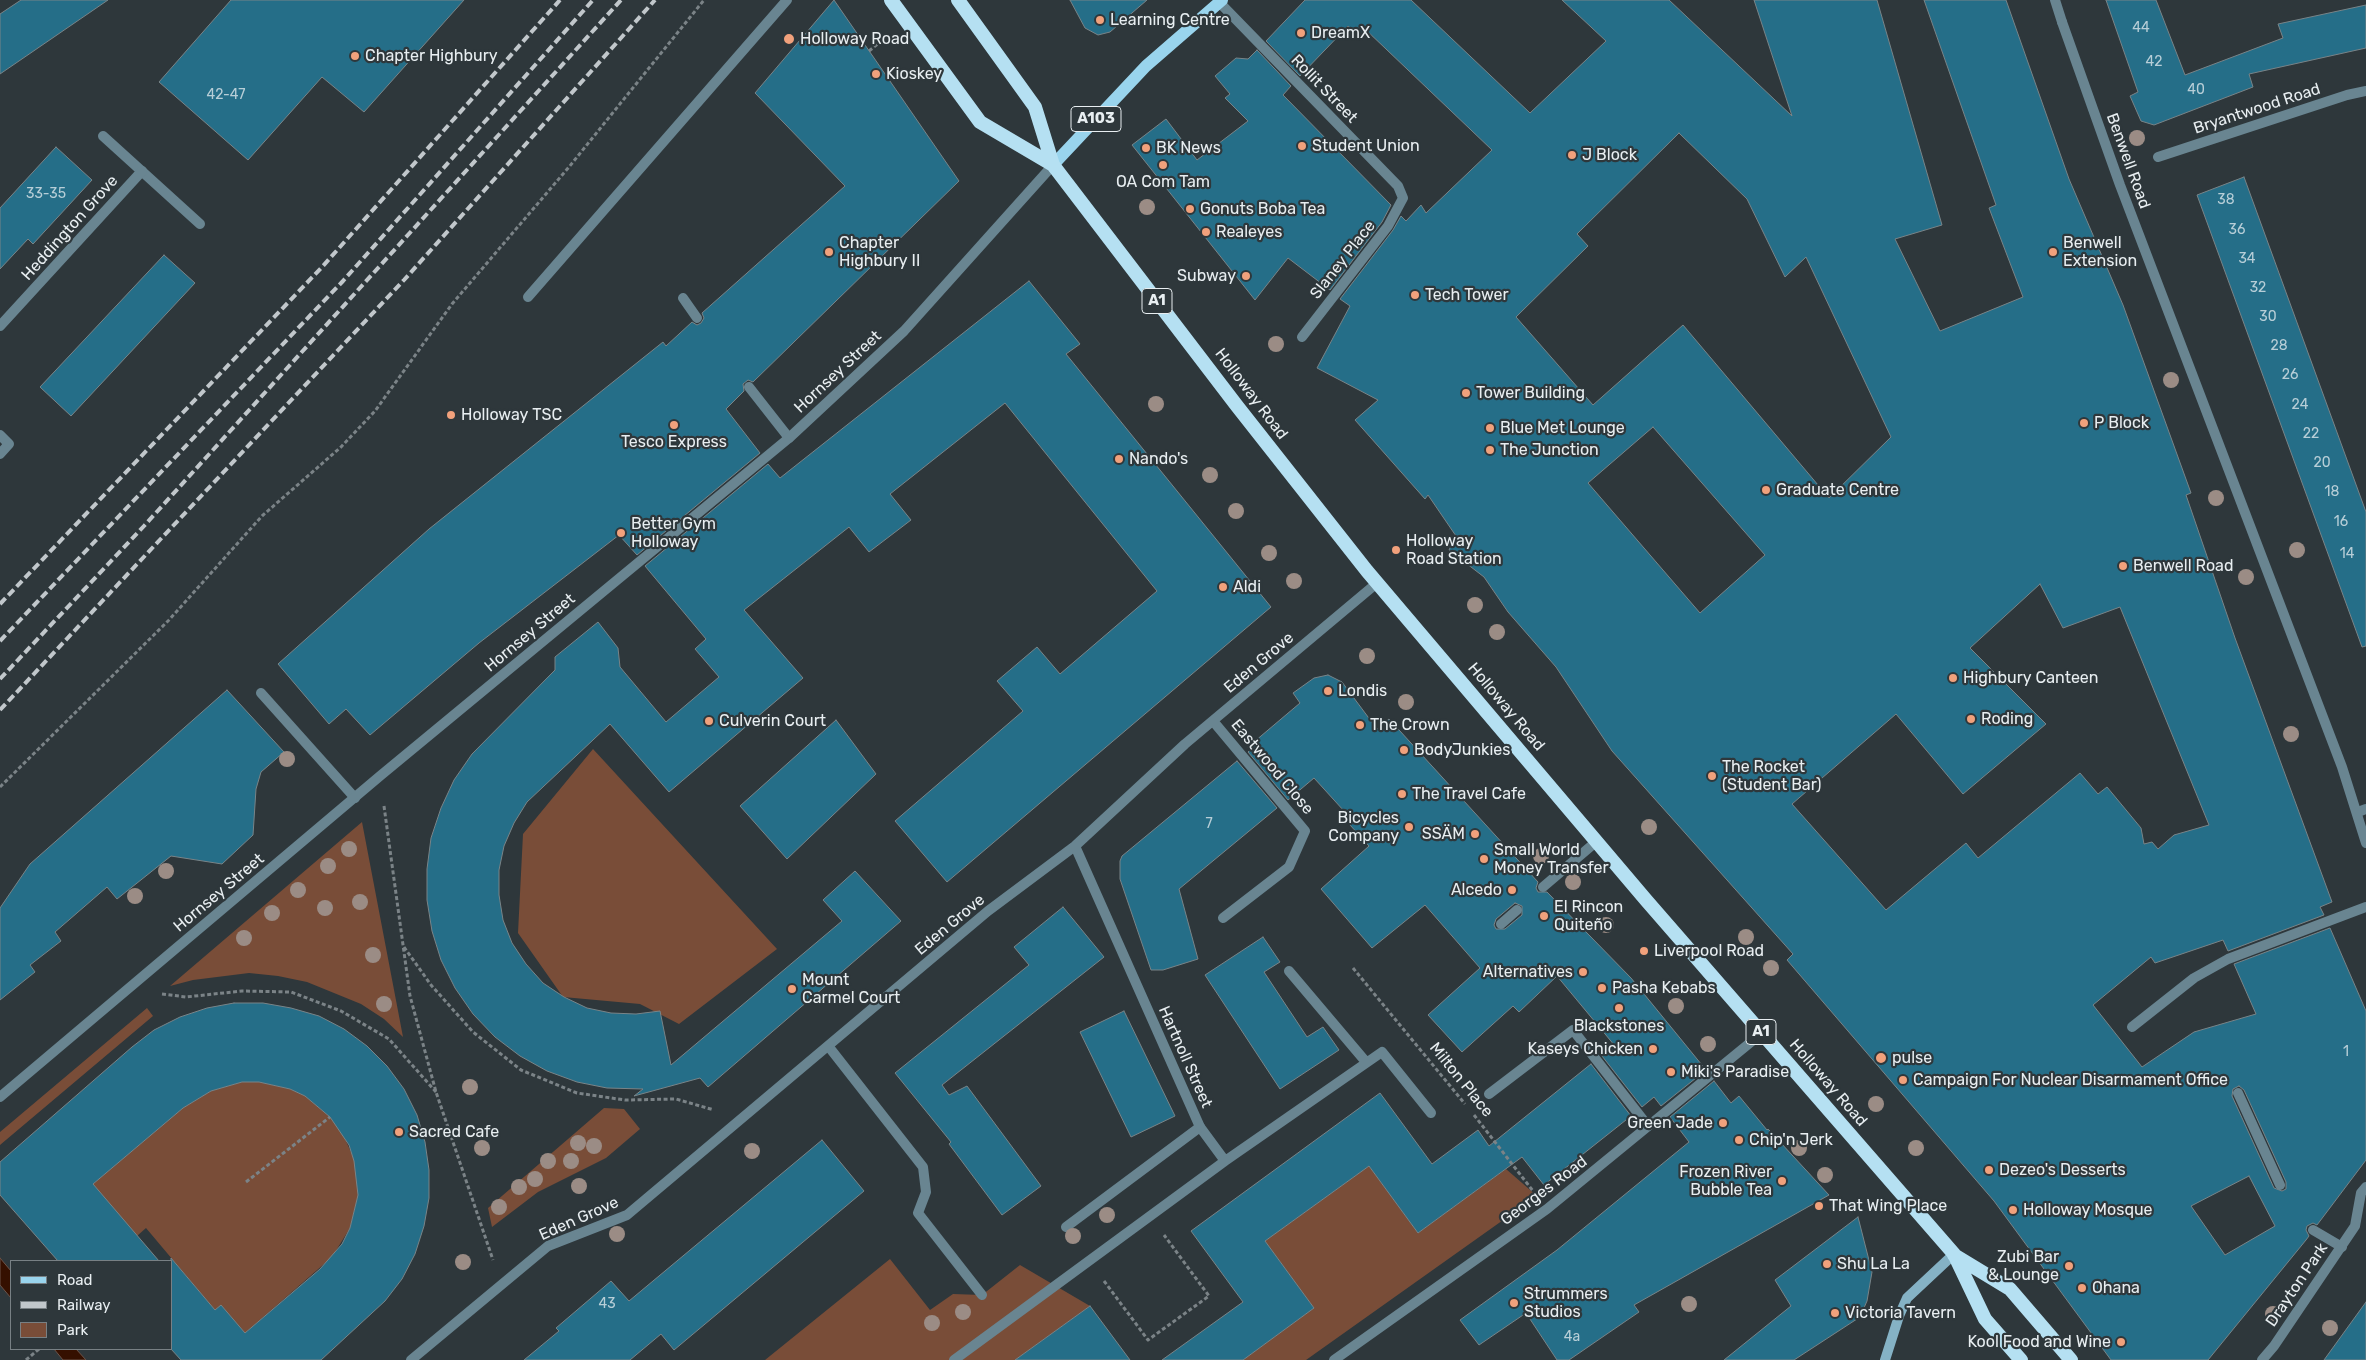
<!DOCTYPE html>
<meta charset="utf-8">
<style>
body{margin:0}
#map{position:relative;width:2366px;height:1360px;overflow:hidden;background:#2e373b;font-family:Rubik,sans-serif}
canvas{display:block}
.legend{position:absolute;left:10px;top:1260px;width:162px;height:90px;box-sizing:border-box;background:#2e373b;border:1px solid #788084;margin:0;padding:6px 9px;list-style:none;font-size:15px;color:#e8eef1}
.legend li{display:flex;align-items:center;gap:10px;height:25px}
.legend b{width:25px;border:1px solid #788084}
</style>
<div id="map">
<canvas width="2366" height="1360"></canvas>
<ul class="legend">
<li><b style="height:6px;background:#99d4ed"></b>Road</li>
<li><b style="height:6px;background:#c1c7cb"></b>Railway</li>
<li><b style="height:14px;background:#794d38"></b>Park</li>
</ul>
</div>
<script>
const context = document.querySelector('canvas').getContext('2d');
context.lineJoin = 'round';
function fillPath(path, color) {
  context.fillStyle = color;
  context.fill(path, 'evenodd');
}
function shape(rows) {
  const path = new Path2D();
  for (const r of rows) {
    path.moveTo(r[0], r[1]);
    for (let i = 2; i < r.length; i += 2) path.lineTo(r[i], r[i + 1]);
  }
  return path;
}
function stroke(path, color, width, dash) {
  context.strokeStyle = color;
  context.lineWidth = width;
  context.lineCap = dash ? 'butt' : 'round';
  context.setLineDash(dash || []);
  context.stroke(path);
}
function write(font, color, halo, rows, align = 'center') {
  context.font = font + ' Rubik,sans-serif';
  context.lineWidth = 4.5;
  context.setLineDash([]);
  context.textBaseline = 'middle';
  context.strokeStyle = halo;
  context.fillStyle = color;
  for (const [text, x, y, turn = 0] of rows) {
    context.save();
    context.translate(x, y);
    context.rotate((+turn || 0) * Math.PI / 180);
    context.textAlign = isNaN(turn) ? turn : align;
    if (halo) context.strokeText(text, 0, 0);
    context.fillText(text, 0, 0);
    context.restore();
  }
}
fillPath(shape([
 [593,749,777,949,679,1024,640,1004,563,997,518,933,523,834],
 [362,822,403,1037,384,1019,361,1004,307,982,278,976,249,973,193,980,170,986],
 [147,1008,153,1016,0,1145,0,1132],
 [242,1082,259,1082,290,1089,305,1096,330,1117,341,1130,355,1161,358,1195,350,1228,332,1257,245,1333,221,1305,215,1310,146,1228,137,1236,93,1184,183,1108,211,1091],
 [604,1108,624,1109,640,1129,606,1158,538,1192,492,1227,488,1208],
 [1369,1166,1418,1233,1506,1169,1537,1196,1306,1360,1243,1360,1314,1308,1265,1241],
 [890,1259,930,1310,953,1294,982,1295,1020,1265,1090,1306,1015,1360,765,1360]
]), '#794d38');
const water = shape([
 [0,1258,11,1271,11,1298,0,1285,0,1258],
 [54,1349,76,1349,86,1360,63,1360,54,1349]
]);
fillPath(water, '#351000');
stroke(water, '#6b5348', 1);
const building = shape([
 [21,0,108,0,0,74,0,14,21,0],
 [231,0,464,0,364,112,322,77,248,160,159,82,231,0],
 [834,0,959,181,753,382,748,380,743,384,744,391,726,409,760,453,637,555,619,535,479,643,370,735,346,709,329,724,278,664,429,529,663,342,666,346,692,322,697,325,701,323,704,318,702,313,845,186,755,93,834,0],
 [1070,0,1147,0,1110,32,1098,35,1085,28,1070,0],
 [1305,0,1411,0,1530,113,1606,41,1562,0,1669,0,1792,116,1754,0,1877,0,1942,225,1895,239,1940,331,2023,297,1989,208,1996,205,1924,0,2006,0,2069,179,2123,305,2191,493,2186,495,2235,638,2332,902,2320,907,2324,915,2228,951,2223,940,2155,963,2151,957,2093,1005,2142,1067,2194,1032,2256,1014,2234,964,2330,928,2366,1011,2366,1160,2317,1225,2313,1223,2307,1226,2306,1230,2309,1236,2306,1240,2208,1360,2111,1360,1994,1201,1787,960,1793,954,1612,751,1556,667,1508,612,1484,577,1449,550,1456,536,1428,495,1425,499,1355,420,1378,400,1317,368,1350,306,1340,299,1393,230,1401,216,1406,221,1421,205,1426,213,1492,150,1365,29,1359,36,1348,26,1300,76,1266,41,1305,0],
 [1679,133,1747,199,1785,277,1806,257,1891,437,1829,498,1683,325,1593,405,1516,317,1588,246,1577,234,1679,133],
 [1653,427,1765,555,1700,613,1588,483,1653,427],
 [2040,584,2063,628,2120,607,2209,825,2174,835,2158,849,2152,842,2144,844,2141,828,2107,787,2098,794,2080,773,1978,858,1966,843,1886,910,1792,804,1896,714,1963,794,2046,724,1970,648,2040,584],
 [2239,1086,2244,1090,2286,1182,2286,1189,2282,1191,2274,1188,2232,1096,2233,1089,2239,1086],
 [2249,1176,2275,1226,2225,1255,2191,1206,2249,1176],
 [2106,0,2156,0,2185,75,2283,38,2278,24,2366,5,2366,48,2249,74,2253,87,2154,125,2141,121,2130,96,2138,92,2106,0],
 [1257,50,1291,86,1283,95,1391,205,1382,222,1330,290,1288,258,1255,300,1132,145,1166,119,1197,160,1248,121,1225,98,1230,94,1215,76,1236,58,1248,59,1257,50],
 [56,147,92,180,33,244,28,239,0,269,0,208,56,147],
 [2244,177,2366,512,2366,646,2362,647,2197,195,2244,177],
 [164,255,195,283,71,416,40,387,164,255],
 [1029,281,1080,344,1066,354,1271,607,947,882,895,821,1023,711,997,681,1037,647,1060,674,1157,591,1005,403,890,494,911,520,869,552,849,527,744,610,803,678,669,792,610,724,527,802,514,823,504,846,499,870,499,895,503,920,512,943,526,964,543,983,564,997,587,1008,611,1013,636,1014,660,1011,671,1065,842,921,823,900,855,871,901,921,708,1087,700,1078,634,1096,643,1089,607,1088,577,1082,547,1071,520,1056,495,1037,473,1014,455,988,441,960,432,931,427,900,427,869,431,838,441,808,454,780,472,754,555,670,555,657,598,622,618,648,620,667,666,722,719,677,695,649,706,639,645,566,768,464,780,478,1029,281],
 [1328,675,1342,682,1377,729,1389,719,1538,882,1536,888,1538,892,1547,892,1631,978,1706,1070,1661,1106,1654,1097,1642,1107,1602,1056,1615,1046,1557,976,1519,1012,1513,1006,1462,1052,1428,1015,1480,968,1425,905,1372,948,1321,889,1369,846,1350,825,1354,822,1314,778,1288,800,1248,752,1250,750,1248,747,1300,703,1293,693,1314,678,1328,675],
 [1515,903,1522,906,1522,915,1505,929,1496,929,1494,925,1496,919,1515,903],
 [227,690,284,752,261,772,256,789,253,835,222,864,171,856,117,899,107,887,55,932,61,941,30,965,35,972,0,1000,0,908,30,864,227,690],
 [836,720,876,774,787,859,740,806,836,720],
 [1237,761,1277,808,1179,889,1198,959,1163,970,1151,970,1120,879,1120,861,1122,856,1237,761],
 [1063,907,1104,957,942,1085,949,1095,967,1086,1041,1186,1002,1215,949,1144,951,1142,895,1073,1029,965,1014,947,1063,907],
 [1263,937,1280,962,1264,972,1307,1037,1323,1027,1339,1050,1280,1089,1205,975,1263,937],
 [234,1003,263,1003,291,1008,319,1016,344,1029,367,1046,387,1066,404,1089,417,1115,425,1142,429,1170,429,1198,424,1226,415,1254,402,1279,385,1301,321,1360,181,1360,171,1349,171,1258,215,1310,221,1305,245,1333,320,1269,342,1244,350,1228,358,1195,354,1161,349,1145,330,1117,305,1096,290,1089,259,1082,242,1082,211,1091,183,1108,93,1184,159,1261,58,1261,0,1195,0,1162,132,1047,154,1030,180,1017,207,1008,234,1003],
 [1124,1011,1175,1116,1131,1137,1080,1032,1124,1011],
 [1591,1064,1631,1116,1544,1185,1522,1157,1418,1233,1369,1166,1265,1241,1314,1308,1243,1360,1162,1360,1243,1302,1191,1231,1380,1093,1432,1164,1478,1130,1489,1146,1591,1064],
 [1714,1081,1731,1103,1739,1096,1767,1130,1768,1129,1829,1195,1634,1305,1639,1312,1569,1360,1557,1360,1526,1313,1479,1345,1460,1320,1557,1250,1689,1142,1670,1117,1714,1081],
 [822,1140,864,1191,674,1350,661,1334,630,1360,524,1360,559,1331,556,1328,611,1281,629,1301,822,1140],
 [1858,1217,1872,1272,1867,1301,1860,1317,1794,1360,1724,1360,1791,1306,1775,1280,1858,1217],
 [2366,1302,2366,1360,2324,1360,2366,1302],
 [1090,1306,1130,1360,1015,1360,1090,1306]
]);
fillPath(building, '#256e88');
stroke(building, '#798488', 1);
stroke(shape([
 [869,51,879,43],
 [0,787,169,620,262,516,341,447,375,411,452,304,569,167,704,0],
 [384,806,410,996,436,1092,493,1260],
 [404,947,431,985,473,1032,521,1070,577,1093,625,1100,676,1099,714,1110],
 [1353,968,1465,1104],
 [162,994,186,997,242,991,291,992,341,1011,389,1039,436,1092],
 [1474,1115,1533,1191],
 [246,1182,330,1117],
 [1104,1281,1148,1340,1209,1296,1164,1235],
 [26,1360,39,1349]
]), '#7b8387', 3, [4, 2.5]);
stroke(shape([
 [2055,0,2062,22],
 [1219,2,1398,186,1403,198,1388,226,1302,337],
 [103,136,200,224],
 [528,297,787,0],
 [683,298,697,318],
 [749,387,789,438],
 [0,435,9,444,0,454],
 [261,693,355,798],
 [2358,812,2366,809],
 [1543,887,1597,841],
 [1501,924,1517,910],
 [1289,971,1366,1062],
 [2132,1027,2194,978,2228,959,2366,907],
 [829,1047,923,1167,926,1192,918,1213,982,1295],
 [2238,1093,2280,1185],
 [1489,1094,1573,1030,1648,1126],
 [1200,1127,1225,1161],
 [2313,1230,2342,1247],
 [954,1360,1225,1161,1382,1052,1431,1113]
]), '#698591', 10);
stroke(shape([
 [2062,22,2120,185,2342,767,2366,843],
 [2158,157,2347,95,2366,91],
 [0,326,142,171],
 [1213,721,1305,831,1289,867,1223,918],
 [0,1097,380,776,789,438,904,331,1053,165],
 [1066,1227,1200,1127,1075,846],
 [411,1360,548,1246,627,1215,988,911,1075,846,1185,744,1377,583],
 [1334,1360,1547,1209,1762,1033],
 [2262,1360,2274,1346,2355,1226,2361,1193,2366,1187]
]), '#698591', 10);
stroke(shape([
 [1885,1360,1899,1316,1907,1298,1954,1254]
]), '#85b2c5', 10);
stroke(shape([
 [1053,165,1146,66,1222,0]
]), '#99d4ed', 12);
stroke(shape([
 [891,0,980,122,1053,165],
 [958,0,1035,107,1053,165,1237,406,1367,571,1646,900,1954,1254,1985,1319,2021,1360],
 [1954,1255,2010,1289,2071,1360]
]), '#b5e0f2', 14);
stroke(shape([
 [0,604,323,266,560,0],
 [0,641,343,281,593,0],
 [0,679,144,526,621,0],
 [0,710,404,280,655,0]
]), '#c1c7cb', 4, [8, 4]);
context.fillStyle = '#9b8c85';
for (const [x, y] of [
 [2137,138],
 [1147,207],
 [1276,344],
 [2171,380],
 [1156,404],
 [1210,475],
 [2216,498],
 [1236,511],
 [2297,550],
 [1269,553],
 [2246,577],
 [1294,581],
 [1475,605],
 [1497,632],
 [1367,656],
 [1406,702],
 [2291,734],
 [287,759],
 [1649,827],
 [349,849],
 [1541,856],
 [328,866],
 [166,871],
 [1573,882],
 [298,890],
 [135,896],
 [360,902],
 [325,908],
 [272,913],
 [1606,925],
 [1746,937],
 [244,938],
 [373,955],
 [1771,968],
 [384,1004],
 [1676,1006],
 [1708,1044],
 [470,1087],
 [1876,1104],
 [578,1143],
 [594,1146],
 [482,1148],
 [1799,1148],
 [1916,1148],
 [752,1151],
 [548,1161],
 [571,1161],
 [1825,1175],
 [535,1179],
 [579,1186],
 [519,1187],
 [499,1207],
 [1107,1215],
 [617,1234],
 [1073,1236],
 [463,1262],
 [1689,1304],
 [963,1312],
 [2273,1314],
 [932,1323],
 [2330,1328]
]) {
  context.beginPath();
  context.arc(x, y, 8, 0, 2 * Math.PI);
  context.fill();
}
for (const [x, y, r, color] of [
 [1100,20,5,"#f1a17c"],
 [1301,33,5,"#f1a17c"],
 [789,39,6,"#f1a17c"],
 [355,56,5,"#f1a17c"],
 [876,74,5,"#f1a17c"],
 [1302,146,5,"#f1a17c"],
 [1146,148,5,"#f1a17c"],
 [1572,155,5,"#f1a17c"],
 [1163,165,5,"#f1a17c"],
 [1190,209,5,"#f1a17c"],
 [1206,232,5,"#f1a17c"],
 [829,252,5,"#f1a17c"],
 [2053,252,5,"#f1a17c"],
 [1246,276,5,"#f1a17c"],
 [1415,295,5,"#f1a17c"],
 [1466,393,5,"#f1a17c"],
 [451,415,5,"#f1a17c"],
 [2084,423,5,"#f1a17c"],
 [674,425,5,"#f1a17c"],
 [1490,428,5,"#f1a17c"],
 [1490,450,5,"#f1a17c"],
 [1119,459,5,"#f1a17c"],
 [1766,490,5,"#f1a17c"],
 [621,533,5,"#f1a17c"],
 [1396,550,5,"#f1a17c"],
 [2123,566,5,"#f1a17c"],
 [1223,587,5,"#f1a17c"],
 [1953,678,5,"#f1a17c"],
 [1328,691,5,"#f1a17c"],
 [1971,719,5,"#f1a17c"],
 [709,721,5,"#f1a17c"],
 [1360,725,5,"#f1a17c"],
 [1404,750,5,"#f1a17c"],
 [1712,776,5,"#f1a17c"],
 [1402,794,5,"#f1a17c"],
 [1409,827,5,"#f1a17c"],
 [1475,834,5,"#f1a17c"],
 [1484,859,5,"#f1a17c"],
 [1512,890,5,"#f1a17c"],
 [1544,916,5,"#f1a17c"],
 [1644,951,5,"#f1a17c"],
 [1583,972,5,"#f1a17c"],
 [1602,988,5,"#f1a17c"],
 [792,989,5,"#f1a17c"],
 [1619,1008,5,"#f1a17c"],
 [1653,1049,5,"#f1a17c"],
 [1881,1058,6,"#f1a17c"],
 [1671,1072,5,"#f1a17c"],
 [1903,1080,5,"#f1a17c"],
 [1723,1123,5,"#f1a17c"],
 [399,1132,5,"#f1a17c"],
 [1739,1140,5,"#f1a17c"],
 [1989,1170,5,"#f1a17c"],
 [1782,1181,5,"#f1a17c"],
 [1819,1206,5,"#f1a17c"],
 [2013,1210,5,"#f1a17c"],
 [1827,1264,5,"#f1a17c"],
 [2069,1266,5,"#f1a17c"],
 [2082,1288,5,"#f1a17c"],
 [1514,1303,5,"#f1a17c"],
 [1835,1313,5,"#f1a17c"],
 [2121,1342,5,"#f1a17c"]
]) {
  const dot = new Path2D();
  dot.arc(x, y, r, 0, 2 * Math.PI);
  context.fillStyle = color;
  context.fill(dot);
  stroke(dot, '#2e373b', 2);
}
write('14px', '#b7ced7', null, [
 ["44",2141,28],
 ["42",2154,62],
 ["40",2196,90],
 ["42-47",226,95],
 ["33-35",46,194],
 ["38",2226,200],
 ["36",2237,230],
 ["34",2247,259],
 ["32",2258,288],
 ["30",2268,317],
 ["28",2279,346],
 ["26",2290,375],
 ["24",2300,405],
 ["22",2311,434],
 ["20",2322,463],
 ["18",2332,492],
 ["16",2341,522],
 ["14",2347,554],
 ["7",1209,824],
 ["1",2346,1052],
 ["43",607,1304],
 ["4a",1572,1337]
]);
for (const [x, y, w] of [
 [1096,119,50],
 [1157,301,30],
 [1761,1032,30]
]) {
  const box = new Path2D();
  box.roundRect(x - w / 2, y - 12.5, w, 25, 4);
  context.fillStyle = '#2e373b';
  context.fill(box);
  stroke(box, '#e8eef1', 1);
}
write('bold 15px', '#e8eef1', null, [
 ["A103",1096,119],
 ["A1",1157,301],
 ["A1",1761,1032]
]);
write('16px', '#e8eef1', '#2e373b', [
 ["Learning Centre",1110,20],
 ["DreamX",1311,33],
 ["Holloway Road",800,39],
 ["Chapter Highbury",365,56],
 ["Kioskey",886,74],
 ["Student Union",1312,146],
 ["BK News",1156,148],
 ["J Block",1582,155],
 ["OA Com Tam",1163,182,"center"],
 ["Gonuts Boba Tea",1200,209],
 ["Realeyes",1216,232],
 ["Chapter",839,243],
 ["Highbury II",839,261],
 ["Benwell",2063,243],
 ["Extension",2063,261],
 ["Subway",1236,276,"right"],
 ["Tech Tower",1425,295],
 ["Tower Building",1476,393],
 ["Holloway TSC",461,415],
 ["P Block",2094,423],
 ["Blue Met Lounge",1500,428],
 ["Tesco Express",674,442,"center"],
 ["The Junction",1500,450],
 ["Nando's",1129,459],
 ["Graduate Centre",1776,490],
 ["Better Gym",631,524],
 ["Holloway",631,542],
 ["Holloway",1406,541],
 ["Road Station",1406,559],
 ["Benwell Road",2133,566],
 ["Aldi",1233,587],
 ["Highbury Canteen",1963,678],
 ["Londis",1338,691],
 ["Roding",1981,719],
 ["Culverin Court",719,721],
 ["The Crown",1370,725],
 ["BodyJunkies",1414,750],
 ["The Rocket",1722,767],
 ["(Student Bar)",1722,785],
 ["The Travel Cafe",1412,794],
 ["Bicycles",1399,818,"right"],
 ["Company",1399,836,"right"],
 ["SSÄM",1465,834,"right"],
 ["Small World",1494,850],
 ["Money Transfer",1494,868],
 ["Alcedo",1502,890,"right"],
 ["El Rincon",1554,907],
 ["Quiteño",1554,925],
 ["Liverpool Road",1654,951],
 ["Alternatives",1573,972,"right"],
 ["Mount",802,980],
 ["Carmel Court",802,998],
 ["Pasha Kebabs",1612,988],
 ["Blackstones",1619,1026,"center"],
 ["Kaseys Chicken",1643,1049,"right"],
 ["pulse",1892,1058],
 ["Miki's Paradise",1681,1072],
 ["Campaign For Nuclear Disarmament Office",1913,1080],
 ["Green Jade",1713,1123,"right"],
 ["Sacred Cafe",409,1132],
 ["Chip'n Jerk",1749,1140],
 ["Dezeo's Desserts",1999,1170],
 ["Frozen River",1772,1172,"right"],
 ["Bubble Tea",1772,1190,"right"],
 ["That Wing Place",1829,1206],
 ["Holloway Mosque",2023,1210],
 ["Zubi Bar",2059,1257,"right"],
 ["& Lounge",2059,1275,"right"],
 ["Shu La La",1837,1264],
 ["Ohana",2092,1288],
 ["Strummers",1524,1294],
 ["Studios",1524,1312],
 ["Victoria Tavern",1845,1313],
 ["Kool Food and Wine",2111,1342,"right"]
], 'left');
write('16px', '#e8eef1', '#2e373b', [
 ["Rollit Street",1324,89,46],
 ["Bryantwood Road",2257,109,-18],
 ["Benwell Road",2128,161,70],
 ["Heddington Grove",70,228,-48],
 ["Slaney Place",1343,260,-52],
 ["Hornsey Street",838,372,-43],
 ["Holloway Road",1251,394,53],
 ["Hornsey Street",530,633,-40],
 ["Eden Grove",1259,663,-40],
 ["Holloway Road",1506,707,50],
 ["Eastwood Close",1272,767,50],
 ["Hornsey Street",219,893,-40],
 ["Eden Grove",950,925,-40],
 ["Hartnoll Street",1185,1057,66],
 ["Milton Place",1461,1080,51],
 ["Holloway Road",1828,1083,49],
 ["Georges Road",1544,1191,-37],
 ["Eden Grove",579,1219,-24],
 ["Drayton Park",2297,1285,-56]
]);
</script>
